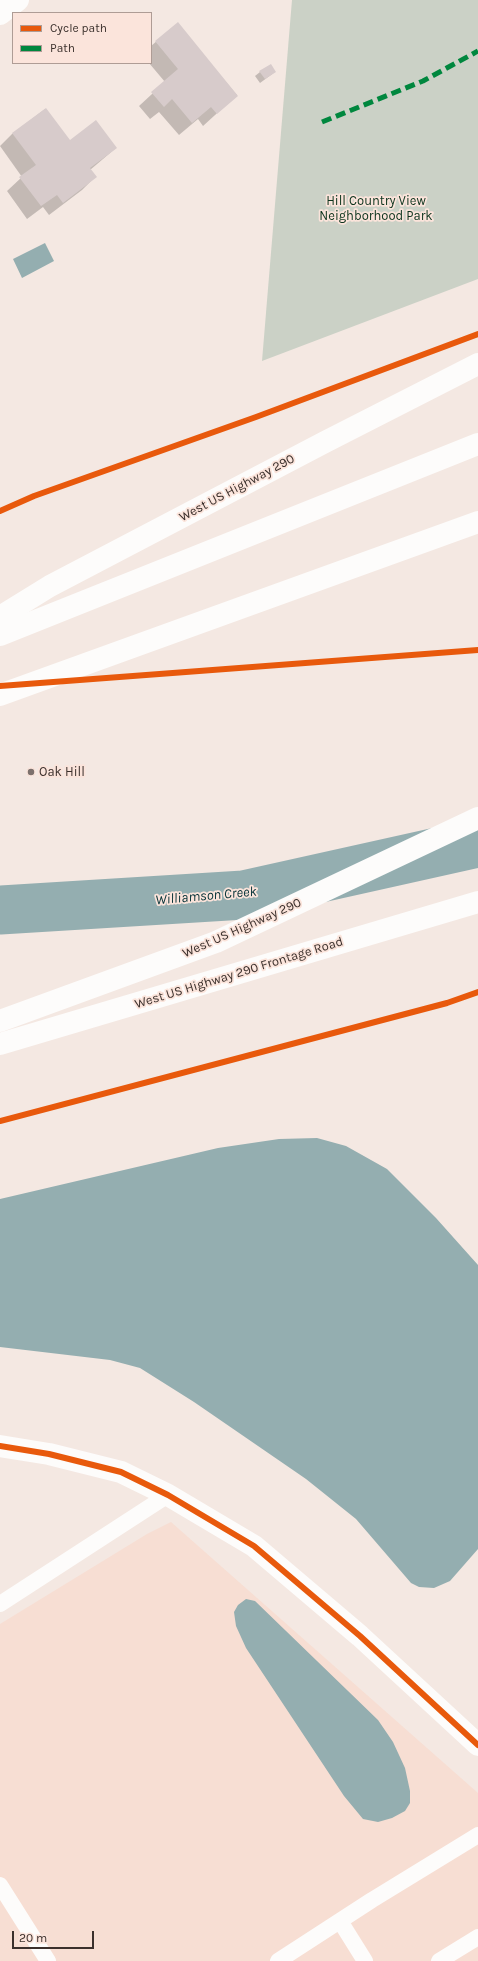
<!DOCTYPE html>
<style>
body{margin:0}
#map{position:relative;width:478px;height:1961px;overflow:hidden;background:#f4e8e2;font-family:Karla,sans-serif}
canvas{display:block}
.legend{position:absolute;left:12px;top:12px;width:140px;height:52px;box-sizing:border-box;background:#fbe4db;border:1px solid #ae9c95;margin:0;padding:5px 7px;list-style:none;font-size:12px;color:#3b302c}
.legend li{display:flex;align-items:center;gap:8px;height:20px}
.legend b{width:20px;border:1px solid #ae9c95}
.scale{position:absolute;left:12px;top:1931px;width:82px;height:18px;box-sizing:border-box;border:2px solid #3b302c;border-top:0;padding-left:5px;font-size:12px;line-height:14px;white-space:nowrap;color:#3b302c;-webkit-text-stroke:3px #fbe4db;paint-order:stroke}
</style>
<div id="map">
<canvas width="478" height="1961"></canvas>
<ul class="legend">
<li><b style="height:5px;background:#e8590c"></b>Cycle path</li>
<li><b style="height:5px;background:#00873e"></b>Path</li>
</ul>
<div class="scale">20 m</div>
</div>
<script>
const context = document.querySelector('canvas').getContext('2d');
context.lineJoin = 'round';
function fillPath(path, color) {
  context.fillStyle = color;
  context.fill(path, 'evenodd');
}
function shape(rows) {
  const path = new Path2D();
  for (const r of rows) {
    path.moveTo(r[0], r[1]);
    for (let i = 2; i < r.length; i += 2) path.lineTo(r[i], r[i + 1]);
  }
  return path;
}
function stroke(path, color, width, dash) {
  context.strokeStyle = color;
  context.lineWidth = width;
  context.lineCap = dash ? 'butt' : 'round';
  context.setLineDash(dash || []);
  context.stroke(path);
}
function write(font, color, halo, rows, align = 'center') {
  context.font = font + ' Karla,sans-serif';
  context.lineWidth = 3.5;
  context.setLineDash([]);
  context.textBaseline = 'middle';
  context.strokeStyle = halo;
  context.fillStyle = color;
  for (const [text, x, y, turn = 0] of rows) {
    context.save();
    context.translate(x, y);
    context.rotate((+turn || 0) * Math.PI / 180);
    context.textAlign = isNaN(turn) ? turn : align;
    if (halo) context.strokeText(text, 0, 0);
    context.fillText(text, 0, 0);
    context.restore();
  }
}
fillPath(shape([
 [171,1522,478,1793,478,1961,0,1961,0,1624,147,1534]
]), '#f7ded3');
fillPath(shape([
 [292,0,478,0,478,279,262,361]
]), '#cbd1c6');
fillPath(shape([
 [45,243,54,261,22,278,13,259],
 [317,1138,346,1146,387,1169,436,1218,478,1265,478,1549,450,1581,434,1588,419,1587,411,1583,356,1519,306,1479,194,1402,140,1368,110,1360,0,1347,0,1199,218,1148,279,1139],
 [246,1599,255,1601,378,1720,393,1742,405,1768,410,1791,410,1803,405,1811,392,1818,378,1822,363,1819,344,1796,246,1648,236,1626,234,1612,238,1605]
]), '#94aeb0');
fillPath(shape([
 [177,24,237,95,203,126,198,119,179,135,159,112,150,119,139,106,165,82,149,63,151,63,151,46],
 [260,72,275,72,260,83,255,76],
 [45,109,70,141,116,148,90,170,95,177,82,190,49,215,43,207,27,219,7,191,22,177,0,146,12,134]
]), '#0003');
stroke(shape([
 [0,910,244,895,478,843]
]), '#94aeb0', 49);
fillPath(shape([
 [178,22,238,96,217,114,211,107,192,123,172,99,164,107,151,92,178,69,155,41],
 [271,64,276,72,265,79,259,71],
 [46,108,70,140,96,120,117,148,90,168,97,177,63,203,57,195,41,206,19,177,36,165,12,133]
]), '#d7cbcb');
stroke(shape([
 [0,1604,168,1495],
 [0,1885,48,1961],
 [340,1921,365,1961],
 [278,1961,372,1900,478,1835],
 [439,1961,478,1937]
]), '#fdfcfb', 16);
stroke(shape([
 [0,14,18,0],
 [0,1446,49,1454,121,1472,168,1495,254,1546,360,1636,478,1745]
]), '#fdfcfb', 22);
stroke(shape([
 [0,617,50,586,325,442,478,364],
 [0,1044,478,902]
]), '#fdfcfb', 22);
stroke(shape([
 [0,635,478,444],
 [0,695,478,522],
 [0,1021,216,942,478,818]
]), '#fdfcfb', 22);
stroke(shape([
 [322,122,423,81,478,51]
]), '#00873e', 5, [10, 5]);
stroke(shape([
 [0,511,34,496,256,417,478,334],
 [0,686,478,650],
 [0,1121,447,1003,478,992],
 [0,1446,49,1454,121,1472,168,1495,254,1546,360,1636,478,1745]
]), '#e8590c', 6);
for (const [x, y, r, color] of [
 [31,772,4,"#7c706c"]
]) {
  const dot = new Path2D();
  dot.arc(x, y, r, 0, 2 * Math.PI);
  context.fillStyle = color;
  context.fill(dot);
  stroke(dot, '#fbe4db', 1.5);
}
write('13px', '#0b331c', '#fbe4db', [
 ["Hill Country View",376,201],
 ["Neighborhood Park",376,216]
]);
write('13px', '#3b302c', '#fbe4db', [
 ["West US Highway 290",237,488,-28],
 ["West US Highway 290",242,928,-24],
 ["West US Highway 290 Frontage Road",239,973,-17]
]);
write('13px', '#3b302c', '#fbe4db', [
 ["Oak Hill",39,772]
], 'left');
write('italic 14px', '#053237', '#fbe4db', [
 ["Williamson Creek",206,896,-5]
]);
</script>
